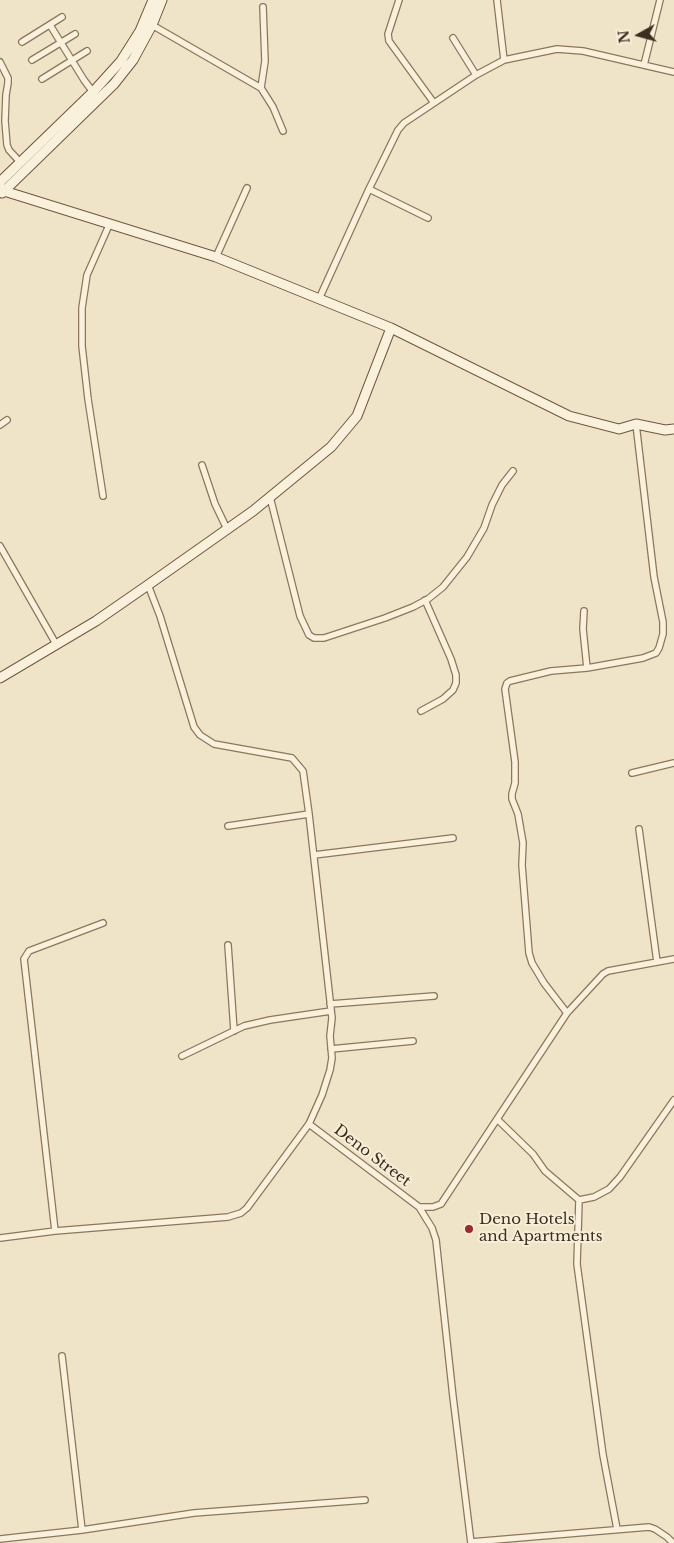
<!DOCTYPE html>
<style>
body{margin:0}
#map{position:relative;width:674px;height:1543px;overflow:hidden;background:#f0e4c8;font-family:"Libre Baskerville",serif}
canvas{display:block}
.north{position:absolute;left:614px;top:10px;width:50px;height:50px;-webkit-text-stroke:4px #f7eed8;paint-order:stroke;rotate:263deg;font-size:14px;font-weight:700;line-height:20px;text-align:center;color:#3d2e20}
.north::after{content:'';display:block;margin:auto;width:18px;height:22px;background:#3d2e20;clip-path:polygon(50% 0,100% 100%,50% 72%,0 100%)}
</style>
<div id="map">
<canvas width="674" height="1543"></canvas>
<div class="north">N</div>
</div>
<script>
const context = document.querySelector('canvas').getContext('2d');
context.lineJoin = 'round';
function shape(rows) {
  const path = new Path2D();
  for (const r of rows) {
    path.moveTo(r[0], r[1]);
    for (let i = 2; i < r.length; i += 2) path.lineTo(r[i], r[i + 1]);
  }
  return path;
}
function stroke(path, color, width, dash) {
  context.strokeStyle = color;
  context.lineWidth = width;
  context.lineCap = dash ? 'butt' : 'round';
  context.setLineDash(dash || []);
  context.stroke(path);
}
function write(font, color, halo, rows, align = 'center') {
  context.font = font + ' "Libre Baskerville",serif';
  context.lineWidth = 4;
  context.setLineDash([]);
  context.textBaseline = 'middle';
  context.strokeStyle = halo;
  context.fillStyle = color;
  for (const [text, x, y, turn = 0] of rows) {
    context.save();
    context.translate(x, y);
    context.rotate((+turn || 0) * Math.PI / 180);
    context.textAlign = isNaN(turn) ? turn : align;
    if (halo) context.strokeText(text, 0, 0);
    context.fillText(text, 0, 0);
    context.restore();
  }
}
const street = shape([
 [399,0,388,34,389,41,434,103],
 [497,0,504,60],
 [50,25,84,80,93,92],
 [152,25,261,88,273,107,283,131],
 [453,38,476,75],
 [22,42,62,17],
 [32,60,75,34],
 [0,62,8,78,8,83,6,95,5,121,7,145,9,150,20,162],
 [644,65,660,0],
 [42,79,87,51],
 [261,88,265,61,263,7],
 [369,189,428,218],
 [216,257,247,188],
 [319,299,369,189,398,130,404,123,476,75,504,60,557,49,583,51,674,72],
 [0,425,7,420],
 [202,465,215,504,227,529],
 [103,496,88,399,82,346,82,308,87,275,110,223],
 [270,497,300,616,309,635,314,638,324,638,385,618,413,607,428,599,443,587,467,557,484,528,492,505,502,485,513,471],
 [0,546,56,644],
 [584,611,583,629,587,668],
 [421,711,443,699,453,690,456,683,456,675,451,659,425,600],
 [632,773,674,763],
 [228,826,309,814],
 [639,829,657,962],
 [314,855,453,838],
 [228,945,234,1031],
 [330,1004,434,996],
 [567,1013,544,983,532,963,529,953,522,865,523,843,518,814,512,799,512,794,515,783,515,762,505,689,507,683,510,681,551,671,587,668,643,658,656,653,659,648,663,634,663,622,654,577,636,424],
 [331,1049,413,1041],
 [182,1056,244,1026,270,1020,331,1011],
 [497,1119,533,1154,545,1171,579,1200],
 [309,1124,419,1207,432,1228,436,1240,453,1397,471,1543],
 [579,1200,577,1264,603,1455,617,1529],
 [579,1200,594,1197,609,1189,620,1177,674,1100],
 [419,1207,433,1207,441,1204,567,1013,603,974,608,971,674,959],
 [55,1231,24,959,29,951,103,923],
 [0,1238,55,1231,228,1217,241,1213,247,1208,309,1124,322,1095,330,1070,332,1058,330,1036,332,1018,309,814,303,771,292,758,214,744,200,735,194,727,160,616,148,585],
 [62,1356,82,1530],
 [0,1539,82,1530,194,1513,365,1500],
 [471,1542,649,1527,655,1529,667,1537,673,1543]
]);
const secondary = shape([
 [0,182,93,92,121,61,140,31,153,0],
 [0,187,4,191,216,257,391,328,569,416,619,429,636,424,665,430,674,429],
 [2,193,114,84,133,60,152,25,162,0],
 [0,678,96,621,148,585,253,511,331,447,357,416,391,328]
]);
stroke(street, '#8d765c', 8);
stroke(secondary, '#6f573f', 11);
stroke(street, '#faf1dc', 5.5);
stroke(secondary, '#faf1dc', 9);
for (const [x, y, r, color] of [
 [469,1229,5,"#9e2a2b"]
]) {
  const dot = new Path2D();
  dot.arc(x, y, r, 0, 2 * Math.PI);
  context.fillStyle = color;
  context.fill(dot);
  stroke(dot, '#f7eed8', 2);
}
write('15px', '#3d2e20', '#f7eed8', [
 ["Deno Street",372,1156,37]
]);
write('15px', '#3d2e20', '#f7eed8', [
 ["Deno Hotels",479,1220],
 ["and Apartments",479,1237]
], 'left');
</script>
